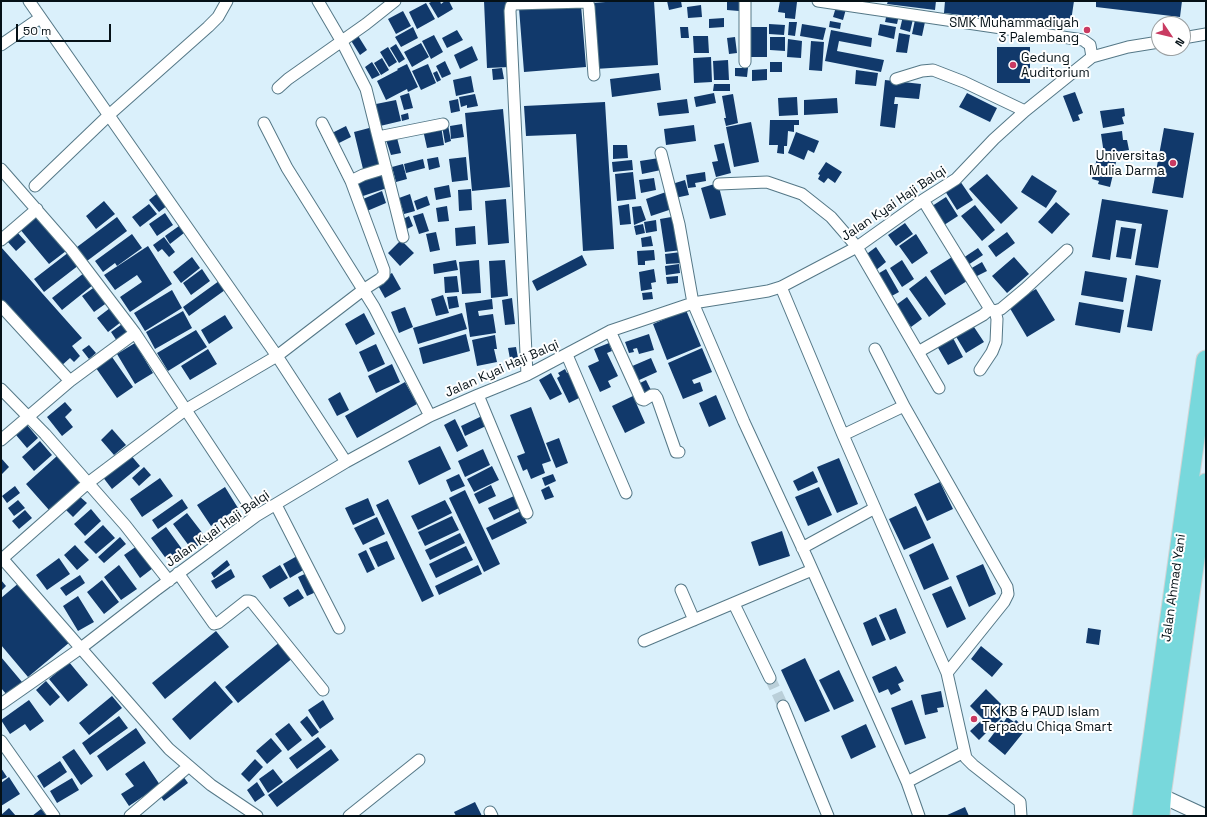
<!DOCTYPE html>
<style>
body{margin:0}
#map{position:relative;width:1207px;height:817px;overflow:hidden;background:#daf0fb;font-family:"Space Grotesk",sans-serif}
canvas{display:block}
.frame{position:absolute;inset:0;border:2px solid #051117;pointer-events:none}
.north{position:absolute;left:1151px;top:16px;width:40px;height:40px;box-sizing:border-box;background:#fff;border:1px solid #9ba0a2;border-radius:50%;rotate:125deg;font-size:11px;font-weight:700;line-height:16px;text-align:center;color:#051117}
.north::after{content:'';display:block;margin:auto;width:14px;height:18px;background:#c93b62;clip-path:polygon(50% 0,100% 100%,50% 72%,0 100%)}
.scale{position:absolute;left:16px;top:24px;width:95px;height:18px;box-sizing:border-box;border:2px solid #051117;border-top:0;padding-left:5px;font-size:12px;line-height:14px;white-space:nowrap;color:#051117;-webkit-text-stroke:3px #fff;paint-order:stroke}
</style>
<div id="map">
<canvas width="1207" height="817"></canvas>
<div class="frame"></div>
<div class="north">N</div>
<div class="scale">50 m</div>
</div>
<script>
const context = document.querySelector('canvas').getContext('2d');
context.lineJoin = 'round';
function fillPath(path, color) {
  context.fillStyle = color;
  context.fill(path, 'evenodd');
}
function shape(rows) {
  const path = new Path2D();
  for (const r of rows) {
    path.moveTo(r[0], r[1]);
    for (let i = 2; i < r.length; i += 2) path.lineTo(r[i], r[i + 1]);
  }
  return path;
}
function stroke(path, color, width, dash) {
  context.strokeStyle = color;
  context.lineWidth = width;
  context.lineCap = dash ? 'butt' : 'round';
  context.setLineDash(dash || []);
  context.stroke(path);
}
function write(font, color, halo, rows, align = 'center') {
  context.font = font + ' "Space Grotesk",sans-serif';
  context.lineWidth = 4;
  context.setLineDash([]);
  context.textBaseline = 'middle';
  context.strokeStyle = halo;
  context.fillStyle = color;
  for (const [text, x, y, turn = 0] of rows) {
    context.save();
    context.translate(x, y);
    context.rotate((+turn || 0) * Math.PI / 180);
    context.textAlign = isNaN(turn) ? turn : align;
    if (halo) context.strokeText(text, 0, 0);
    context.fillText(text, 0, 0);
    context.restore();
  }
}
fillPath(shape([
 [433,1,440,1,441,4,445,1,449,1,453,9,438,18,429,3],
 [484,1,519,1,507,3,510,67,487,68],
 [620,1,654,1,658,65,595,69,591,3],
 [667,1,681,1,682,7,669,10],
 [727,1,740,1,739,11,727,10],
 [780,1,797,2,795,19,785,18,785,13,778,12],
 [888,1,936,1,935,10,887,4],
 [945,1,1074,1,1070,28,944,13],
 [1096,1,1182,1,1180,17,1096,7],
 [426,3,435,19,417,29,409,12],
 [581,5,586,67,524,72,519,8],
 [701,5,702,17,688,18,687,7],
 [836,7,846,9,843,20,833,17],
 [403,11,411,26,396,34,388,19],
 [887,13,899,15,897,24,885,22],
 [903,16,913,19,910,32,900,29],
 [724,18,724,27,709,28,709,19],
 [915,20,925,22,922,36,912,34],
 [830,21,841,23,840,29,829,27],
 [789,22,797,22,795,36,788,35],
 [769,24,785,25,784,35,769,34],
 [802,24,826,28,823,40,800,36],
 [880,24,896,27,894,39,878,35],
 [413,27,418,38,401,47,395,37],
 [680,27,688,27,689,38,681,38],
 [749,27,767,27,767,57,749,57],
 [457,30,463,40,447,48,442,38],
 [831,30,872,38,871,47,839,41,837,51,884,60,881,72,825,61],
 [899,33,910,35,907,53,896,52],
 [357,34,367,50,360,55,350,39],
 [434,35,443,52,431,59,422,41],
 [693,36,708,36,709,53,694,53],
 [735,37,737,53,729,54,727,38],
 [770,37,785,37,785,51,770,50],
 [788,39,802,41,801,58,787,57],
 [811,41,824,42,822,71,809,70],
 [421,43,429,57,412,67,404,52],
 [396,44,405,59,399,63,390,48],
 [472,46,478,60,460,69,454,55],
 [388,47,397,62,389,67,380,52],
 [997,47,1030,47,1030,83,997,83],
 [711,57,712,82,694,83,693,58],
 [382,58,389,70,381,75,374,63],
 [728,60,729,80,714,80,713,61],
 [445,61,451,74,442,78,436,66],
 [372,62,380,75,372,79,365,67],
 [770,62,782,62,782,72,770,72],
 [407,64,418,87,408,92,407,89,386,100,377,81,398,70,397,69],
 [428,64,436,83,421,90,412,71],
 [502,68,504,79,493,80,492,69],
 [735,68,748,68,747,77,735,76],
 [767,69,767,80,752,81,752,70],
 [856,70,878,73,876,86,855,84],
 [437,71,441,80,437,82,433,73],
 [659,73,661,90,612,97,610,79],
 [471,76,474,92,456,96,453,80],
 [885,80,921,84,919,99,895,97,894,104,898,104,895,128,880,126],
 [714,84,730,84,730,91,713,91],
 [1075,92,1083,113,1078,115,1080,120,1073,122,1063,96],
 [409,93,413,108,404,110,400,96],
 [714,93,716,103,696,107,694,97],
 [967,93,997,108,990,122,959,107],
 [475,94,478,106,467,108,467,105,461,107,459,97],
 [733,94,738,123,726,126,724,118,726,118,722,96],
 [797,97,798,115,779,116,778,98],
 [837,98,838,113,804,115,804,100],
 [458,99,460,111,451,113,449,101],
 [687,99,689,113,659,116,657,103],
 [396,100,401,121,380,126,376,104],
 [605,102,614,249,583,251,576,134,526,136,524,106],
 [1124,108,1125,116,1122,117,1124,124,1103,128,1100,111],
 [503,109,510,187,472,191,465,113],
 [408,113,409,119,402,121,401,115],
 [770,120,799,120,799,125,794,125,794,132,788,131,787,146,784,146,784,154,777,153,778,145,769,145],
 [751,122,759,162,734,167,726,127],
 [462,124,464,137,451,139,450,126],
 [448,125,451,141,445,143,442,126],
 [694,125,696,141,666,145,664,129],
 [346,126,351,137,337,144,332,133],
 [441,126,444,145,427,148,423,130],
 [373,127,382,164,363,169,354,132],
 [1164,128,1194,133,1183,198,1152,193],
 [1122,131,1123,140,1127,140,1129,150,1104,154,1101,134],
 [796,132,819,141,814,153,808,150,804,160,788,153],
 [396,134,401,153,391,155,385,137],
 [724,143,731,173,716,177,712,162,718,161,714,145],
 [613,145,627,145,628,158,613,159],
 [438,157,440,167,429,170,427,159],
 [466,157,468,180,452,182,449,159],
 [659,158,661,170,642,174,640,161],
 [1097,158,1116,162,1110,187,1098,184,1099,181,1092,179],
 [423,159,425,168,406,173,404,164],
 [632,160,633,170,613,172,612,162],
 [826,162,842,172,835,183,828,178,824,183,818,179,820,175,818,174],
 [403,164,407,179,396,182,392,167],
 [381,171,387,188,360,197,354,181],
 [633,172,636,199,617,201,615,174],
 [705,172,706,181,695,183,696,187,688,188,686,175],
 [987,174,1018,208,1001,224,969,189],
 [1032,175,1057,191,1046,208,1021,192],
 [654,178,656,190,641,193,639,180],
 [685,180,689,195,675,198,672,184],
 [960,181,973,200,957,210,945,191],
 [718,183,726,215,710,219,701,188],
 [449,185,451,197,436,200,434,188],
 [471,189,472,210,459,211,458,190],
 [382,191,386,203,367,211,363,199],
 [159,192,168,205,159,212,149,200],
 [666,192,672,209,651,216,646,199],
 [410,194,415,211,404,214,399,198],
 [427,196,430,205,417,210,414,201],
 [946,197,958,216,941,227,929,208],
 [506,199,509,243,488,245,485,201],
 [1102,199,1168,210,1158,268,1135,265,1142,224,1116,220,1110,260,1092,257],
 [104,201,115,214,96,229,86,216],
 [1056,202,1070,214,1052,234,1038,222],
 [149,204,157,214,140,227,132,217],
 [629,204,631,224,620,225,618,206],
 [975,205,995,230,982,241,961,216],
 [447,206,449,221,438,222,436,208],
 [641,206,646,220,634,225,632,207],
 [165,213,173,225,157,236,149,224],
 [423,213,429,231,419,234,413,216],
 [36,214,66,251,49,264,19,228],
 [409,216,413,226,407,229,403,219],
 [677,216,682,250,665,252,660,219],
 [117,217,127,231,87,261,77,247],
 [656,220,657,231,646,233,644,222],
 [905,223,913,234,896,246,888,235],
 [643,224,645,233,636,235,634,226],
 [179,226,184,233,170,244,165,236],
 [475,226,476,244,456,246,455,228],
 [1121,227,1136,229,1131,259,1116,257],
 [17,232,26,242,16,251,7,241],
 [436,232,440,250,430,252,426,234],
 [1007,232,1015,243,996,257,988,246],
 [132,234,142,248,117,266,115,263,103,272,95,261],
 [916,234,928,253,912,264,899,246],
 [651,236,653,246,642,247,641,238],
 [164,237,175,252,169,257,162,249,158,252,153,245],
 [401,240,414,253,400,266,388,253],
 [148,246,172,284,130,312,120,297,142,282,137,275,115,290,104,275],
 [1,247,82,338,72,346,80,356,74,362,70,358,60,367,1,300],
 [876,247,886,262,875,271,864,256],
 [978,248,983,255,965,267,960,260],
 [654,250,655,260,645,261,645,265,638,265,637,251],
 [69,252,79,265,44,292,34,279],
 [681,252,682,263,666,264,665,254],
 [582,255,587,265,537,291,532,281],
 [192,257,200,268,181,283,173,272],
 [952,257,967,281,945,295,930,271],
 [1014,257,1029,274,1007,293,992,276],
 [456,260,458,270,434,274,433,264],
 [479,260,481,293,462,294,459,262],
 [505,260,508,296,491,298,489,261],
 [902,260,914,279,902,287,890,268],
 [982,262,987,271,975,277,970,269],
 [679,264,680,273,666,275,665,266],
 [202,269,210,281,191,295,183,283],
 [654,269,656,282,651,283,652,289,641,291,639,272],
 [886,269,899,292,888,298,876,275],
 [1085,271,1127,278,1123,302,1081,295],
 [84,273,93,285,62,310,52,298],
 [392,273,401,289,385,298,376,282],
 [1136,275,1161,280,1152,331,1127,327],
 [457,276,459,292,445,293,444,277],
 [678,276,678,283,667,284,666,277],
 [926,276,946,304,929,317,909,289],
 [219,281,225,290,189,316,183,307],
 [96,286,108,302,94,312,82,296],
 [1036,289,1055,320,1027,337,1008,305],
 [172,290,182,308,145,331,134,313],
 [652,292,653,299,643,300,642,293],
 [443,295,449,313,436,316,431,299],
 [457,296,459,307,449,309,447,297],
 [907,297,922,319,911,327,896,305],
 [512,298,515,324,505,325,502,300],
 [492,299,493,309,478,311,479,316,493,314,496,333,470,337,465,303],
 [1079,302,1124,310,1120,333,1075,325],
 [405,307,413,327,399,333,391,312],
 [110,308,121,322,108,332,97,318],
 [686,310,701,346,667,360,653,324],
 [183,311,192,328,155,349,146,332],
 [364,313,375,334,356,345,345,324],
 [462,313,467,329,418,344,413,328],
 [225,315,233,328,209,344,201,330],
 [125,322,131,330,117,341,111,332],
 [972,324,984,342,966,353,955,335],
 [196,330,207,347,168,371,157,353],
 [466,334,470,351,423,364,419,348],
 [649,334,654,350,639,354,637,348,633,349,634,352,629,353,625,342],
 [495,335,497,349,494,349,497,362,477,366,472,340],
 [953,338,963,357,948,365,937,346],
 [135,343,153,373,135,384,117,354],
 [609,343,612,351,607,353,618,376,608,381,611,387,600,392,588,366,599,361,594,349],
 [376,344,385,364,368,372,359,352],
 [89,345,96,353,89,359,82,350],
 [516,347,518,358,510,359,508,348],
 [702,348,712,372,692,380,694,384,700,382,703,391,683,399,668,363],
 [208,349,217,364,190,380,181,366],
 [112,357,133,387,117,398,96,368],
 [651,358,657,372,637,381,630,367],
 [392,364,400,382,376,393,368,376],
 [565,369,567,373,571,371,583,396,569,403,557,378,560,376,558,373],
 [551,373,562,394,550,400,539,380],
 [646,380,652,392,644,396,638,384],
 [405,382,417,404,357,438,345,416],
 [340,392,349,410,337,416,328,399],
 [716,395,726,419,709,427,699,403],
 [633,396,645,423,625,433,612,406],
 [65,402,72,410,65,417,73,427,62,436,47,417],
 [531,407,551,461,542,464,545,473,531,479,527,469,523,471,517,456,525,453,510,415],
 [482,416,486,426,465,436,461,426],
 [455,419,468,446,457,452,444,425],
 [27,425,38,438,27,448,16,435],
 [112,429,126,445,114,455,101,440],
 [559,438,568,463,556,468,546,443],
 [40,441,52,455,34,471,22,457],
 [440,446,451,469,419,485,408,461],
 [483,449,490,465,465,477,458,461],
 [129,453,140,466,112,489,102,476],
 [57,456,80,483,49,510,26,484],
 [1,458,9,467,1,475],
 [839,458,858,504,837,513,817,467],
 [492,466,499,480,474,492,467,479],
 [144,467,151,475,139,486,132,478],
 [813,471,818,482,798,491,793,481],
 [459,474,465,486,451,492,446,480],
 [553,474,556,481,545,486,542,478],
 [160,478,173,496,142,517,130,499],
 [940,482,953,509,927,521,914,494],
 [491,485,496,496,479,504,474,494],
 [15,486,20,493,7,503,2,496],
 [549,486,554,497,545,500,541,490],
 [225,487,238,508,211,526,197,505],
 [819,487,832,515,808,526,795,497],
 [465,490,500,564,484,572,449,498],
 [79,496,87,503,73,517,65,509],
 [514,496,519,508,494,520,488,508],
 [368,498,375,515,353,525,345,508],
 [182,499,188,508,158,529,152,520],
 [388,499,434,596,422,602,376,505],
 [18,500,25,508,14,516,8,508],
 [445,500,452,513,418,530,411,516],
 [916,506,931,538,904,550,889,519],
 [91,509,101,521,85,536,74,524],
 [25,510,32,518,19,529,12,521],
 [521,511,527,523,492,540,486,528],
 [187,513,207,539,192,550,173,524],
 [452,516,459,530,425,546,418,532],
 [377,517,385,534,363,545,354,528],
 [103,525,115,538,96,554,84,542],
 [166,527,182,549,167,560,151,538],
 [782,531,790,556,759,566,751,542],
 [460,533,465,543,430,560,425,550],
 [120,537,126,544,104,563,98,557],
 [387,541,395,559,378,567,369,548],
 [933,543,949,579,924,590,909,555],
 [75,545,89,560,77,570,64,555],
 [137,546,153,568,140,578,124,555],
 [466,546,473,560,436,578,429,564],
 [366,550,375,569,367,573,358,554],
 [297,556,305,569,290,578,283,564],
 [59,558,70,574,47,590,36,575],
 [227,560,230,565,214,578,211,573],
 [983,564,996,594,969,607,956,576],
 [119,565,137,589,121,600,104,577],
 [280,565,288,578,270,589,262,576],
 [478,565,482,574,439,595,435,586],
 [231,569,235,577,216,589,211,581],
 [307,573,316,592,307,596,298,577],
 [80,575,85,583,66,596,60,588],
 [1,580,6,586,1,591],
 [102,580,119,602,104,614,87,592],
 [20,582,70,642,28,677,1,645,1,598],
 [951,586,966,619,947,628,932,594],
 [298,589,304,598,289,607,283,598],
 [78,596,94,622,78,631,63,606],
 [896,608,906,633,890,640,879,615],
 [876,617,886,640,872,646,863,623],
 [1088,628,1101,630,1099,645,1086,643],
 [216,631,229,647,165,699,152,683],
 [281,641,294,657,238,703,225,687],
 [981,646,1003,664,992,677,971,659],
 [1,657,22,682,7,695,1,688],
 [805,658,830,711,805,722,781,670],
 [69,662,88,685,68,702,49,679],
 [896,666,904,681,898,684,901,690,891,695,888,689,879,693,872,677],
 [839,670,854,701,834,710,819,680],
 [46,681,60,697,50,706,36,690],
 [215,681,233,702,190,740,172,719],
 [986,689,1008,711,979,740,970,731,983,719,970,706],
 [941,691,944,707,937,708,938,712,925,715,921,695],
 [112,696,122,708,89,735,79,723],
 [29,700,44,721,30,731,25,724,10,734,1,720],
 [323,700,334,719,320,729,308,710],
 [912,700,926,738,905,745,891,708],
 [119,716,128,728,90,755,82,743],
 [307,716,319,732,312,737,300,722],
 [1007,717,1014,722,1016,720,1026,729,1005,755,988,741,994,733,992,731,1001,720,1004,722],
 [289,723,302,740,288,751,275,734],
 [866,724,876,747,851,759,841,736],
 [136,728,146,743,107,771,97,756],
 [318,737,326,747,297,769,289,758],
 [271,738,282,751,267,764,256,751],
 [74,749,93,776,81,785,62,757],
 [331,749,339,760,277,807,268,795],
 [255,759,263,767,249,782,241,774],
 [60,761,67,772,44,788,37,776],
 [144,761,160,785,129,806,121,794,134,786,125,774],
 [1,768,7,777,1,780],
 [273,769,283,782,268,793,259,779],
 [183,776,188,783,164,801,159,794],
 [9,777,20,794,1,806,1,783],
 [72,778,79,790,57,803,50,791],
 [257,782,265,795,255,802,247,790],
 [475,802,482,816,456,816,454,812],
 [965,807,969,816,945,816],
 [9,808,16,816,1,816,1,815],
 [41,809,47,816,32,816]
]), '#11396b');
stroke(shape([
 [770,678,783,706]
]), '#bacfd9', 11, [11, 5.5]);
const minor = shape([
 [29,1,277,356,346,462],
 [318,1,342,42,366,89,403,237],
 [818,1,1083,40,1090,45,1092,57],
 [1183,38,1206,34],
 [1,45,40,18],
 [745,62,745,1],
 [896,79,922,71,933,70,964,82,1025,111],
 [278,88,288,79,366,24,395,1],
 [264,123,287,168,374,307,430,416],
 [322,123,351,181],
 [378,137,443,124],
 [661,153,679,224,693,303,744,422,807,558,907,782,919,816],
 [1,169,71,249,135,333,256,516],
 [719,184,767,182,802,194,831,217,857,247,939,388],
 [35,186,109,115,208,27,218,17,227,1],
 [1,240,37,209],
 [781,287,843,435,947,673,966,758,973,765,1020,802,1021,816],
 [1,306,70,381],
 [990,309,995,311,1001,309,1025,289,1067,250],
 [610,331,641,399,644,400,652,395,655,395,657,398,676,452,679,452],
 [875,349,904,406],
 [918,352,983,315,990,309,923,200],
 [567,355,626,493],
 [980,370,992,352,996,342,997,319,995,311],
 [527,375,510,11,511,6,514,4,585,2,588,3,589,7,594,75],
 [1,389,45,434,88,483,125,525,169,581],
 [478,395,527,513],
 [843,435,904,406,1007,587,1008,594,1004,602,947,673],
 [1,440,70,381,135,333],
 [276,505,339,628],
 [802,548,875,508],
 [1,557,169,749,211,785,257,816],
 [2,559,88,483,185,410,277,356,363,290,380,279,384,275,384,270,351,181,363,175,386,168],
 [178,573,214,624,218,623,246,601,249,601,252,602,323,690],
 [681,590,694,620],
 [734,604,770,678],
 [644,641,812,570],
 [1,704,81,648,156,590,256,516,346,462,430,416,478,395,527,375,610,331,693,303,768,291,781,287,857,247,923,200,956,179,994,139,1025,111,1092,57,1128,47,1159,42],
 [783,706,828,816],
 [1,741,54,816],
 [907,782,964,752],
 [490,812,492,816],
 [130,816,189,766],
 [349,816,419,760]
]);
const tertiary = shape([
 [1162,796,1205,816]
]);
const trunk = shape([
 [1142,816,1206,360],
 [1160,816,1162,789,1206,483]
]);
stroke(minor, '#557887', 13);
stroke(tertiary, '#557887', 16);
stroke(trunk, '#d2d4d5', 21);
stroke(minor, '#fff', 11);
stroke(tertiary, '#fff', 14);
stroke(trunk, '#78d8dc', 19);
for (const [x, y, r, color] of [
 [1087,30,4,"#c93b62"],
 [1013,65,4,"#c93b62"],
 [1173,163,4,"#c93b62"],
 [974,719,4,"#c93b62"]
]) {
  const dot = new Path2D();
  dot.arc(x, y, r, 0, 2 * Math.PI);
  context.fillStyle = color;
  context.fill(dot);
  stroke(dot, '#fff', 1.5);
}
write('13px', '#051117', '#fff', [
 ["SMK Muhammadiyah",1079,23],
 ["3 Palembang",1079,38],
 ["Gedung",1021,58,"left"],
 ["Auditorium",1021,73,"left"],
 ["Universitas",1165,156],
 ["Mulia Darma",1165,171],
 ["TK KB & PAUD Islam",982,712,"left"],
 ["Terpadu Chiqa Smart",982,727,"left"]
], 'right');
write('13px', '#051117', '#fff', [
 ["Jalan Kyai Haji Balqi",894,204,-34],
 ["Jalan Kyai Haji Balqi",502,369,-24],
 ["Jalan Kyai Haji Balqi",218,529,-35],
 ["Jalan Ahmad Yani",1174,588,-82]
]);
</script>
